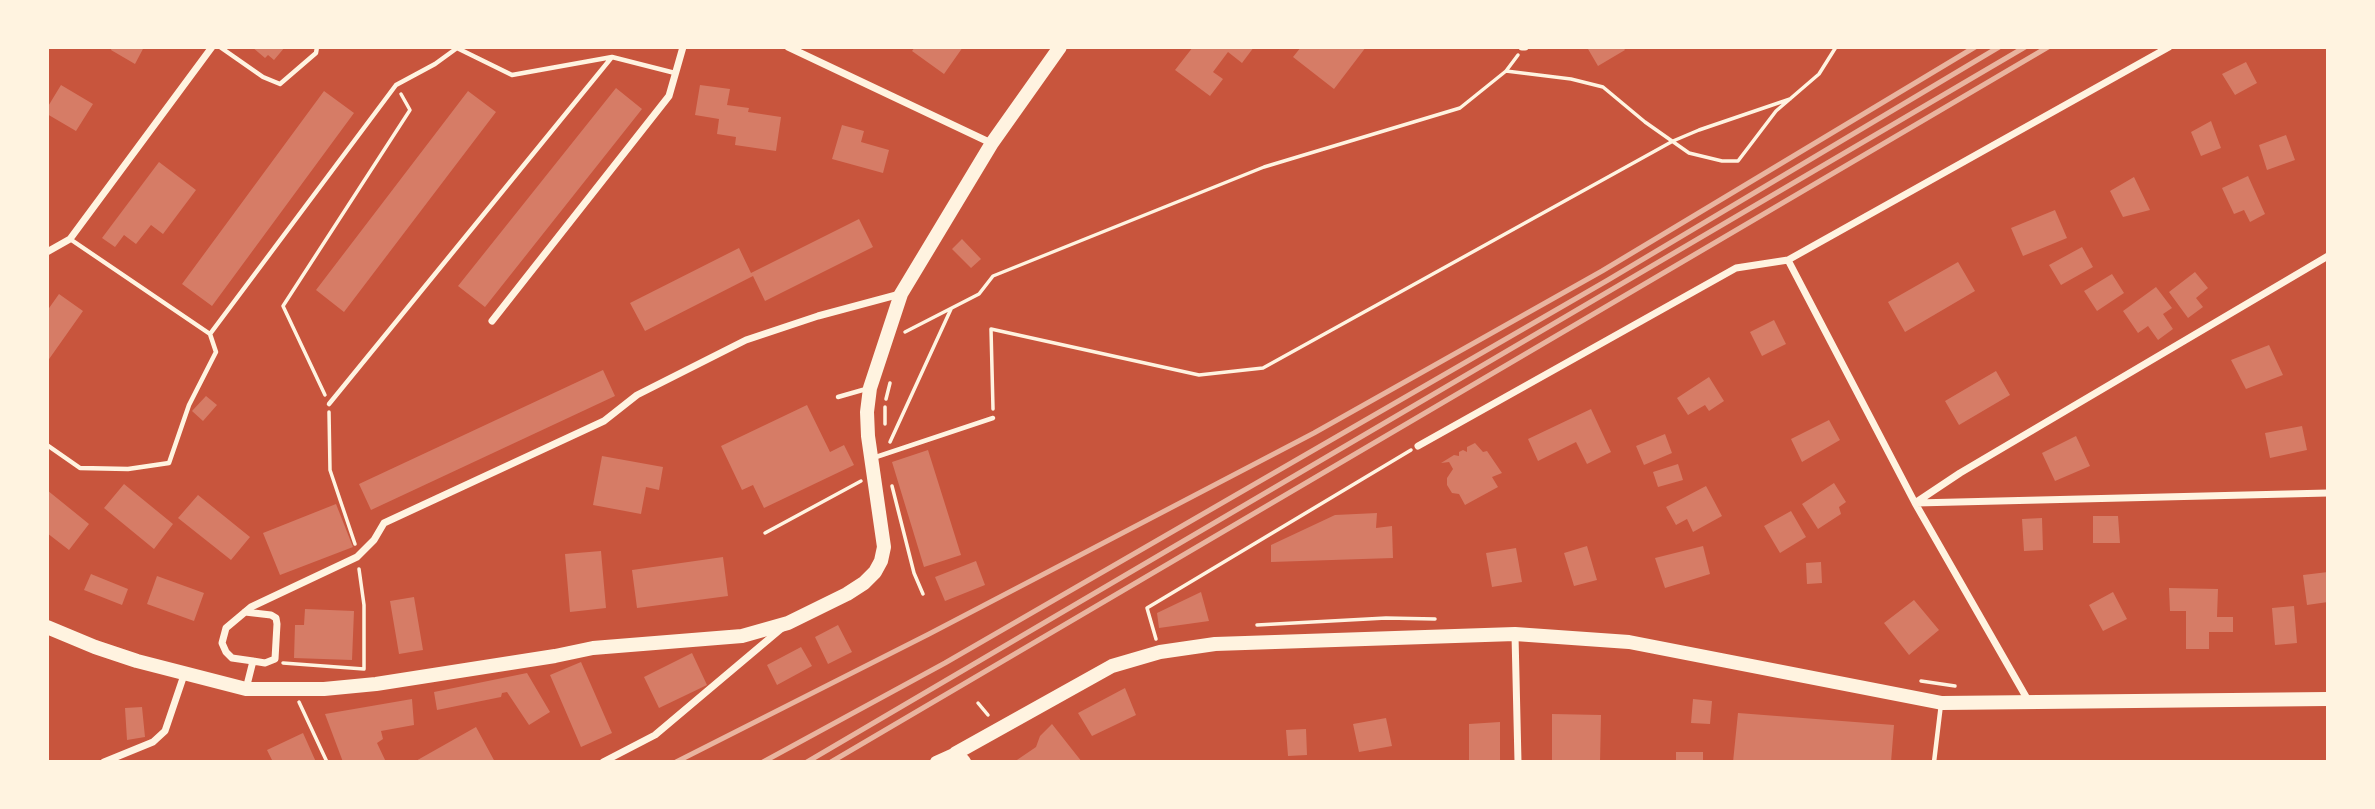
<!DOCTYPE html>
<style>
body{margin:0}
#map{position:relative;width:2375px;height:809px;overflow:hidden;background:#c8553d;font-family:"Nunito Sans",sans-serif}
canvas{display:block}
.frame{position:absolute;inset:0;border:49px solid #fff3e0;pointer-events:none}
</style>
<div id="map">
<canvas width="2375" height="809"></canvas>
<div class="frame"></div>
</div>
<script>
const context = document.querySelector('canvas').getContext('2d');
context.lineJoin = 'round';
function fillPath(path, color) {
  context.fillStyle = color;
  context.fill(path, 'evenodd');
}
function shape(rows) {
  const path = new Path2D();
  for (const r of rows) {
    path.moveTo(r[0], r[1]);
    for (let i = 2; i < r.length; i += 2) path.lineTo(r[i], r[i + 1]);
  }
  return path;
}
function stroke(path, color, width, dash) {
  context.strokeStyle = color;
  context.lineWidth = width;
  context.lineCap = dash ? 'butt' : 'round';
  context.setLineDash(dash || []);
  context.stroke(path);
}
fillPath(shape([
 [112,47,144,47,135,64,111,50],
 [252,47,285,47,274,60,268,55,265,58],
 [915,47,963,47,944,74,912,51],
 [1193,47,1254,47,1242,63,1228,52,1213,72,1223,79,1210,96,1175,70],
 [1301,47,1366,47,1334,89,1293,57],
 [1590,47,1623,47,1625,50,1598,66,1588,49],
 [2246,62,2257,83,2235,95,2222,74],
 [61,85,93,104,76,131,47,114,47,108],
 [700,85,730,89,727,105,749,108,748,112,781,117,776,151,735,145,736,137,717,134,719,119,695,115],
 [616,88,642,109,485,307,458,286],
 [324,91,354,113,212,306,182,284],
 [468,91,496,112,344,312,316,290],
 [2211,121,2221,148,2201,156,2191,132],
 [842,125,864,131,861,142,889,150,883,173,832,159],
 [2286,135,2295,160,2267,170,2259,145],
 [159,162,196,190,163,234,151,225,136,244,124,235,115,247,102,238],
 [2248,176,2265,214,2250,222,2244,210,2234,214,2222,188],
 [2134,177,2150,210,2123,217,2110,191],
 [2055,210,2067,238,2023,256,2011,228],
 [859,219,873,247,765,301,753,276,645,331,630,303,739,248,751,273],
 [962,239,981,259,971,268,952,249],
 [2082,247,2093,267,2061,285,2049,265],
 [1958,262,1975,291,1905,332,1888,302],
 [2195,272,2208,288,2196,298,2203,307,2188,318,2169,292],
 [2112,274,2124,293,2097,311,2084,291],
 [2156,287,2172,308,2163,314,2173,329,2158,340,2148,326,2138,333,2123,311],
 [59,294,83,311,47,362,47,311],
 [1774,320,1786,344,1762,356,1750,332],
 [2269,345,2283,375,2246,389,2231,360],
 [603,370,615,396,371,510,359,484],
 [1996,371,2010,395,1959,425,1945,401],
 [1709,377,1724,401,1709,411,1705,405,1688,415,1677,398],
 [206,396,217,405,203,421,192,411],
 [807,405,830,452,844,445,854,465,764,508,753,485,742,490,721,446],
 [1591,409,1611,452,1587,464,1576,442,1538,461,1528,439],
 [1829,420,1840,440,1802,462,1791,439],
 [2302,426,2307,450,2270,458,2265,433],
 [1665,434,1672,453,1644,465,1636,446],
 [2076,436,2090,466,2055,481,2042,453],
 [1475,443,1483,452,1487,451,1502,473,1492,477,1498,487,1465,505,1459,494,1452,493,1447,485,1447,478,1453,469,1449,462,1441,463,1454,455,1459,456,1459,452,1463,450,1467,452,1467,447],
 [928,450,961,555,924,567,892,462],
 [602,456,663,467,659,490,646,487,641,514,593,505],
 [1678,464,1683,480,1658,487,1653,472],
 [1834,483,1846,502,1839,507,1841,514,1818,529,1802,504],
 [124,484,173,524,154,549,104,508],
 [1706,486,1722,516,1693,532,1687,519,1676,525,1666,507],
 [47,490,89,524,69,550,47,533],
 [198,495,250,537,231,560,178,518],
 [336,504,353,547,280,575,263,533],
 [1791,511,1806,537,1780,553,1764,526],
 [1377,513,1376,528,1392,526,1393,558,1271,562,1271,545,1335,515],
 [2093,516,2118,516,2120,543,2093,543],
 [2042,518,2043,550,2024,551,2022,519],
 [1587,546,1597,580,1574,586,1564,553],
 [1703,546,1710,574,1665,588,1655,558],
 [1516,548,1522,582,1492,587,1486,553],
 [601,551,606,608,570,612,565,554],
 [723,557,728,596,637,608,632,570],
 [976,561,985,585,945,601,935,577],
 [1821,562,1822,583,1807,584,1806,563],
 [2328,572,2328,602,2307,605,2303,575],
 [91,574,128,589,122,605,84,590],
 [157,576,204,593,194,621,147,604],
 [2169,588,2218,589,2217,617,2233,617,2233,632,2209,632,2209,649,2186,649,2186,611,2170,611],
 [1201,592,1209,621,1159,628,1157,613],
 [2113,592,2127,619,2103,631,2089,605],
 [414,597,423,650,399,654,390,601],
 [1914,600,1939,630,1909,655,1884,623],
 [2294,606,2297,643,2275,645,2272,608],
 [305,609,354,611,352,660,294,658,295,625,304,625],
 [838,625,852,652,828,664,815,637],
 [801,647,812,666,777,685,767,665],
 [692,653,707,685,659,708,644,677],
 [581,662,612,733,581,747,550,675],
 [527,673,550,712,529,725,507,692,502,693,501,697,437,710,434,692],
 [1125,688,1136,715,1092,736,1078,713],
 [412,699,414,725,381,731,383,739,377,743,386,762,343,762,325,714],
 [1693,699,1712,701,1710,724,1691,723],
 [142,707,145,737,127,740,125,708],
 [1738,713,1894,725,1891,762,1733,762],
 [1552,714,1601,715,1600,762,1552,762],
 [1386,718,1392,746,1359,752,1353,724],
 [1500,722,1500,762,1469,762,1469,724],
 [1052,724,1082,762,1014,762,1036,747,1040,736],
 [476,727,495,762,414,762],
 [1306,729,1307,755,1288,756,1286,730],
 [303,733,316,762,273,762,267,750],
 [1676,752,1703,752,1703,762,1676,762]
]), '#d67c66');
stroke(shape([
 [1506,71,1571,79,1603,87,1645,122,1689,153,1722,161,1738,161,1776,111,1819,74,1836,47],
 [905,332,979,294,993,276,1264,167,1460,108,1506,71,1518,55],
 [325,395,283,306,410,110,401,94],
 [886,399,890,383],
 [993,409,991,329,1199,375,1263,368,1673,141,1699,130,1790,99],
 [329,412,330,470,355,544],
 [885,424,885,407],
 [890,442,951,309],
 [892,486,914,573,923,594],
 [765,533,861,481],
 [1257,625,1386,618,1435,619],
 [1156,639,1147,608,1411,450],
 [283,663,364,669,364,605,359,569],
 [1921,681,1955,686],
 [299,702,327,762],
 [978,703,988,715]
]), '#fff3e0', 3.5);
stroke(shape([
 [220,47,263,77,280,84,316,53,317,47],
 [210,334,396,85,435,64,457,48,512,75,612,57],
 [838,397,866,389],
 [329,404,612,57,675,73],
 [47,445,80,468,128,469,169,463,189,405,216,352,210,334,70,239],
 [873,458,993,418],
 [1934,762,1941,704]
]), '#fff3e0', 4.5);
stroke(shape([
 [788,47,991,143],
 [1522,47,1525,47],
 [47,252,70,239,212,47],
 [1788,260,1915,503,2029,702],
 [492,321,669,96,683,47],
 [1418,446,1736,268,1788,260,2169,47],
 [1915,503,1960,473,2328,256],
 [1916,503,2328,493],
 [245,612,271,615,276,618,277,624,275,659,265,663,253,661],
 [1515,635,1518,762],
 [246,689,253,661,232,658,226,652,222,643,226,628,251,607,357,557,374,540,384,523,604,421,637,395,746,340,818,316,900,294],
 [104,762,153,742,165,731,184,675],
 [603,762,655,735,782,628]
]), '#fff3e0', 7);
stroke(shape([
 [936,762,956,753]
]), '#fff3e0', 12);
stroke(shape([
 [47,627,95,647,137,661,246,689,324,689,376,684,555,656,593,648,742,636,788,623,847,594,864,583,875,572,881,561,884,547,868,436,867,412,870,388,901,294,992,143,1060,47],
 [964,762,956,753,1112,666,1160,652,1215,644,1515,634,1629,642,1942,703,2328,699]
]), '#fff3e0', 14);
stroke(shape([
 [676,762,929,634,1314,433,1602,271,1975,47],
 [763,762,945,663,1608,280,1999,47],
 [807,762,2025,47],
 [831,762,2048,47]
]), '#e9b49f', 5);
</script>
